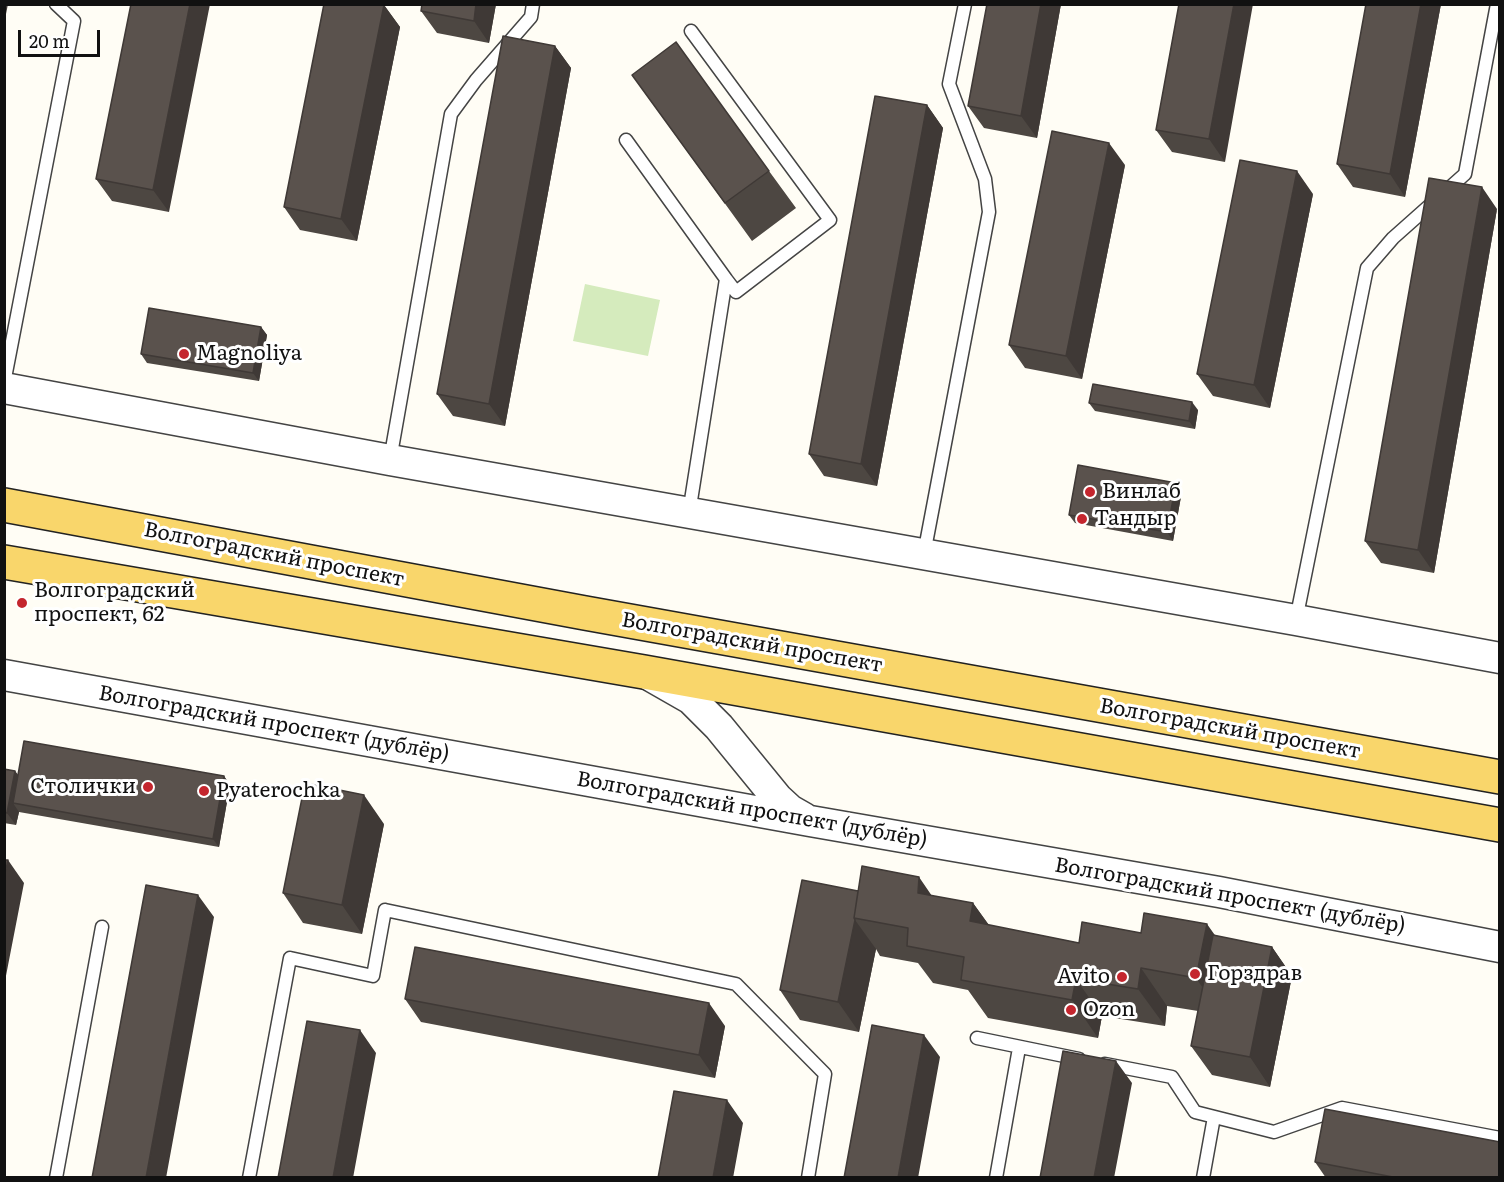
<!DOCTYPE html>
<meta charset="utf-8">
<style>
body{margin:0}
#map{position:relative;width:1504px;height:1182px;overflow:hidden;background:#fffdf5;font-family:Literata,serif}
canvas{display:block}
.frame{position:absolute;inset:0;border:6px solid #111;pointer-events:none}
.scale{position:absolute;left:18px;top:30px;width:82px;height:27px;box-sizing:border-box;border:3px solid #111;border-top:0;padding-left:8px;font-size:18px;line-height:21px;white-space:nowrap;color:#111;-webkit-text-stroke:4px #fff;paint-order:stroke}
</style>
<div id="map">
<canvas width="1504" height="1182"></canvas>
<div class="frame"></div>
<div class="scale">20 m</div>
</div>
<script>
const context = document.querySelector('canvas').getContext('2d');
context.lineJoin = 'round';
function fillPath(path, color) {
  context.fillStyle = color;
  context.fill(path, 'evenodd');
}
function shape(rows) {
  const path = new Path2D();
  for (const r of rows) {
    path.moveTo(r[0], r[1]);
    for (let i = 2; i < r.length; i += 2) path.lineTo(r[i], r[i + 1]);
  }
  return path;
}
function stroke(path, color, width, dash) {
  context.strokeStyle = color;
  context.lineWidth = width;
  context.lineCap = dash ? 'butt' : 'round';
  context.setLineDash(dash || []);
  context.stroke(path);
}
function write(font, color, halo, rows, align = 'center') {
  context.font = font + ' Literata,serif';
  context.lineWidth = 6;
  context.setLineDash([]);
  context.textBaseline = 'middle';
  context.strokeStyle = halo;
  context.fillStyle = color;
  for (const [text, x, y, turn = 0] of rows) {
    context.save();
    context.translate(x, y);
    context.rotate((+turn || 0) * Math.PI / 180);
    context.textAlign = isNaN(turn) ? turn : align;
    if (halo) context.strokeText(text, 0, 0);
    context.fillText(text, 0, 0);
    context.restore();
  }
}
fillPath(shape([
 [585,284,660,300,648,356,573,341]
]), '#d5ebbd');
const service = shape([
 [691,31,830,220,736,292,726,279],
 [626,140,726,279,689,513],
 [4,383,74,21,56,4],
 [390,460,451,114,476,80,531,17,533,4],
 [924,554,989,212,985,179,949,84,965,4],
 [1296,620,1367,268,1393,238,1465,174,1497,4],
 [977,1038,1079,1059],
 [1105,1064,1172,1077,1195,1112,1274,1132,1342,1108,1500,1138],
 [56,1178,102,927],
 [249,1178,290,958,373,976,385,910,736,984,825,1074,808,1178],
 [996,1178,1019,1048],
 [1203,1178,1214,1117]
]);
const tertiary = shape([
 [4,388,390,460,1296,620,1500,658],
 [4,675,810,821,1219,892,1500,947],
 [649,675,691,699,719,727,777,798,790,810,804,818]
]);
const primary = shape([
 [4,505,585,613,1500,777],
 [4,562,644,672,1500,825]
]);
stroke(service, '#444', 15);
stroke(tertiary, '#444', 33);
stroke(primary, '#222', 36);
stroke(service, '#fff', 12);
stroke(tertiary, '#fff', 30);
stroke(primary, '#f9d66b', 33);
fillPath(shape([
 [131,4,169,212,112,201,96,179],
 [496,4,489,43,437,33,421,11],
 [987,4,1061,4,1037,138,984,128,968,106],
 [1179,4,1225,162,1172,152,1156,130],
 [1366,4,1441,4,1405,197,1353,187,1337,164],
 [384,5,400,27,357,241,300,230,284,207],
 [555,46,571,68,505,426,453,416,437,394],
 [632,75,769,171,796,208,752,241],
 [927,105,943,128,877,486,824,476,809,454],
 [1125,165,1082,379,1025,368,1009,345],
 [1313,194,1270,408,1213,396,1197,374],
 [1497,209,1434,573,1381,563,1365,541],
 [261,327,267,335,259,381,147,363,141,354],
 [1089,403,1198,410,1195,429,1095,411],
 [1182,491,1173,541,1075,523,1069,515],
 [4,769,15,771,18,775,224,776,230,785,219,847,19,812,16,825,4,823],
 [384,824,362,934,303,923,283,893],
 [858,891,932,896,973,903,989,925,1079,943,1141,933,1215,936,1272,947,1292,976,1270,1087,1212,1075,1191,1046,1198,1011,1167,1006,1165,1026,1102,1016,1098,1038,988,1018,968,990,933,983,918,963,880,956,876,949,859,1032,800,1020,780,990],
 [405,999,725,1026,715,1078,421,1022],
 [1315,1162,1500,1178,1326,1178]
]), '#4d4742');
fillPath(shape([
 [4,4,8,4,4,24],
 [190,4,210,4,169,212,153,190],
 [476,4,496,4,489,43,474,21],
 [1041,4,1061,4,1037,138,1021,116],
 [1234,4,1253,4,1225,162,1209,139],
 [1421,4,1441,4,1405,197,1390,174],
 [384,5,400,27,357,241,341,219],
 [555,46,571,68,505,426,489,404],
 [927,105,943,128,877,486,861,464],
 [1109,143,1125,165,1082,379,1066,356],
 [1297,171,1313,194,1270,408,1254,385],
 [1482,187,1497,209,1434,573,1418,550],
 [261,327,267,335,259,381,253,373],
 [1192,402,1198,410,1195,429,1189,421],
 [1176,483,1182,491,1173,541,1167,532],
 [15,771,24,783,13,803,19,812,16,825,7,813],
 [224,776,230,785,219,847,213,839],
 [364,795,384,824,362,934,342,905],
 [8,860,24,883,4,986,4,878],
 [919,877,945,915,918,893],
 [198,895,214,917,166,1178,146,1178],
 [973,903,1000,941,970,921],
 [855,920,876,949,859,1032,838,1002],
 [1207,924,1234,962,1222,1016,1196,978],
 [1272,947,1292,976,1270,1087,1250,1057],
 [1141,968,1167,1006,1165,1026,1138,989],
 [1076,979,1102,1016,1098,1038,1072,1000],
 [709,1003,725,1026,715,1078,699,1055],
 [360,1030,376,1053,353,1178,333,1178],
 [924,1035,940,1057,918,1178,898,1178],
 [1116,1061,1132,1083,1114,1178,1094,1178],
 [727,1100,743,1123,733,1178,713,1178]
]), '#3f3936');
const building = shape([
 [131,4,190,4,153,190,96,179,131,4],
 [324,4,384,5,341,219,284,207,324,4],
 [422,4,476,4,474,21,421,11,422,4],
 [987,4,1041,4,1021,116,968,106,987,4],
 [1179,4,1234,4,1209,139,1156,130,1179,4],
 [1366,4,1421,4,1390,174,1337,164,1366,4],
 [503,36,555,46,489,404,437,394,503,36],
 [676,42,769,171,725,203,632,75,676,42],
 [875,96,927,105,861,464,809,454,875,96],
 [1052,131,1109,143,1066,356,1009,345,1052,131],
 [1240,160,1297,171,1254,385,1197,374,1240,160],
 [1429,178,1482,187,1418,550,1365,541,1429,178],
 [149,308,261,327,253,373,141,354,149,308],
 [1093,384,1192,402,1189,421,1089,403,1093,384],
 [1078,465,1176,483,1167,532,1069,515,1078,465],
 [24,741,224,776,213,839,13,803,24,741],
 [4,769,15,771,7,813,4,812,4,769],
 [305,783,364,795,342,905,283,893,305,783],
 [4,860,8,860,4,878,4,860],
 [862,866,919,877,918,893,973,903,970,921,1079,943,1082,922,1141,933,1144,913,1207,924,1196,978,1141,968,1138,989,1076,979,1072,1000,961,980,964,957,907,946,908,928,854,918,862,866],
 [802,880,858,891,854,918,855,920,838,1002,780,990,802,880],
 [146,885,198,895,146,1178,92,1178,146,885],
 [1213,935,1272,947,1250,1057,1191,1046,1213,935],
 [415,947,709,1003,699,1055,405,999,415,947],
 [307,1021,360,1030,333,1178,278,1178,307,1021],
 [872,1025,924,1035,898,1178,844,1178,872,1025],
 [1063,1051,1116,1061,1094,1178,1040,1178,1063,1051],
 [674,1091,727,1100,713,1178,658,1178,674,1091],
 [1325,1109,1500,1142,1500,1178,1398,1178,1315,1162,1325,1109]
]);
fillPath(building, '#5a524d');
stroke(building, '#3f3936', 1.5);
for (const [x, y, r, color] of [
 [184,354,6,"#c4262e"],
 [1090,492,6,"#c4262e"],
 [1082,519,6,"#c4262e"],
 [22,603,6,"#c4262e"],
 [148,787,6,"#c4262e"],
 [204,791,6,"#c4262e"],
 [1195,974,6,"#c4262e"],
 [1122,977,6,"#c4262e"],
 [1071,1010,6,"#c4262e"]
]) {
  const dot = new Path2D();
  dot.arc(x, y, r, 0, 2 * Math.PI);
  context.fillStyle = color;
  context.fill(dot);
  stroke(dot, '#fff', 2);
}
write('21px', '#111', '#fff', [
 ["Magnoliya",196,354],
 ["Винлаб",1102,492],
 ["Тандыр",1094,519],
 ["Волгоградский",34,591],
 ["проспект, 62",34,615],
 ["Столички",136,787,"right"],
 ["Pyaterochka",216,791],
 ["Горздрав",1207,974],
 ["Avito",1110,977,"right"],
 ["Ozon",1083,1010]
], 'left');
write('21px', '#111', '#fff', [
 ["Волгоградский проспект",274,555,11],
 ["Волгоградский проспект",752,643,10],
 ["Волгоградский проспект (дублёр)",274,724,10],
 ["Волгоградский проспект",1230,729,10],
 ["Волгоградский проспект (дублёр)",752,810,10],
 ["Волгоградский проспект (дублёр)",1230,896,10]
]);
</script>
